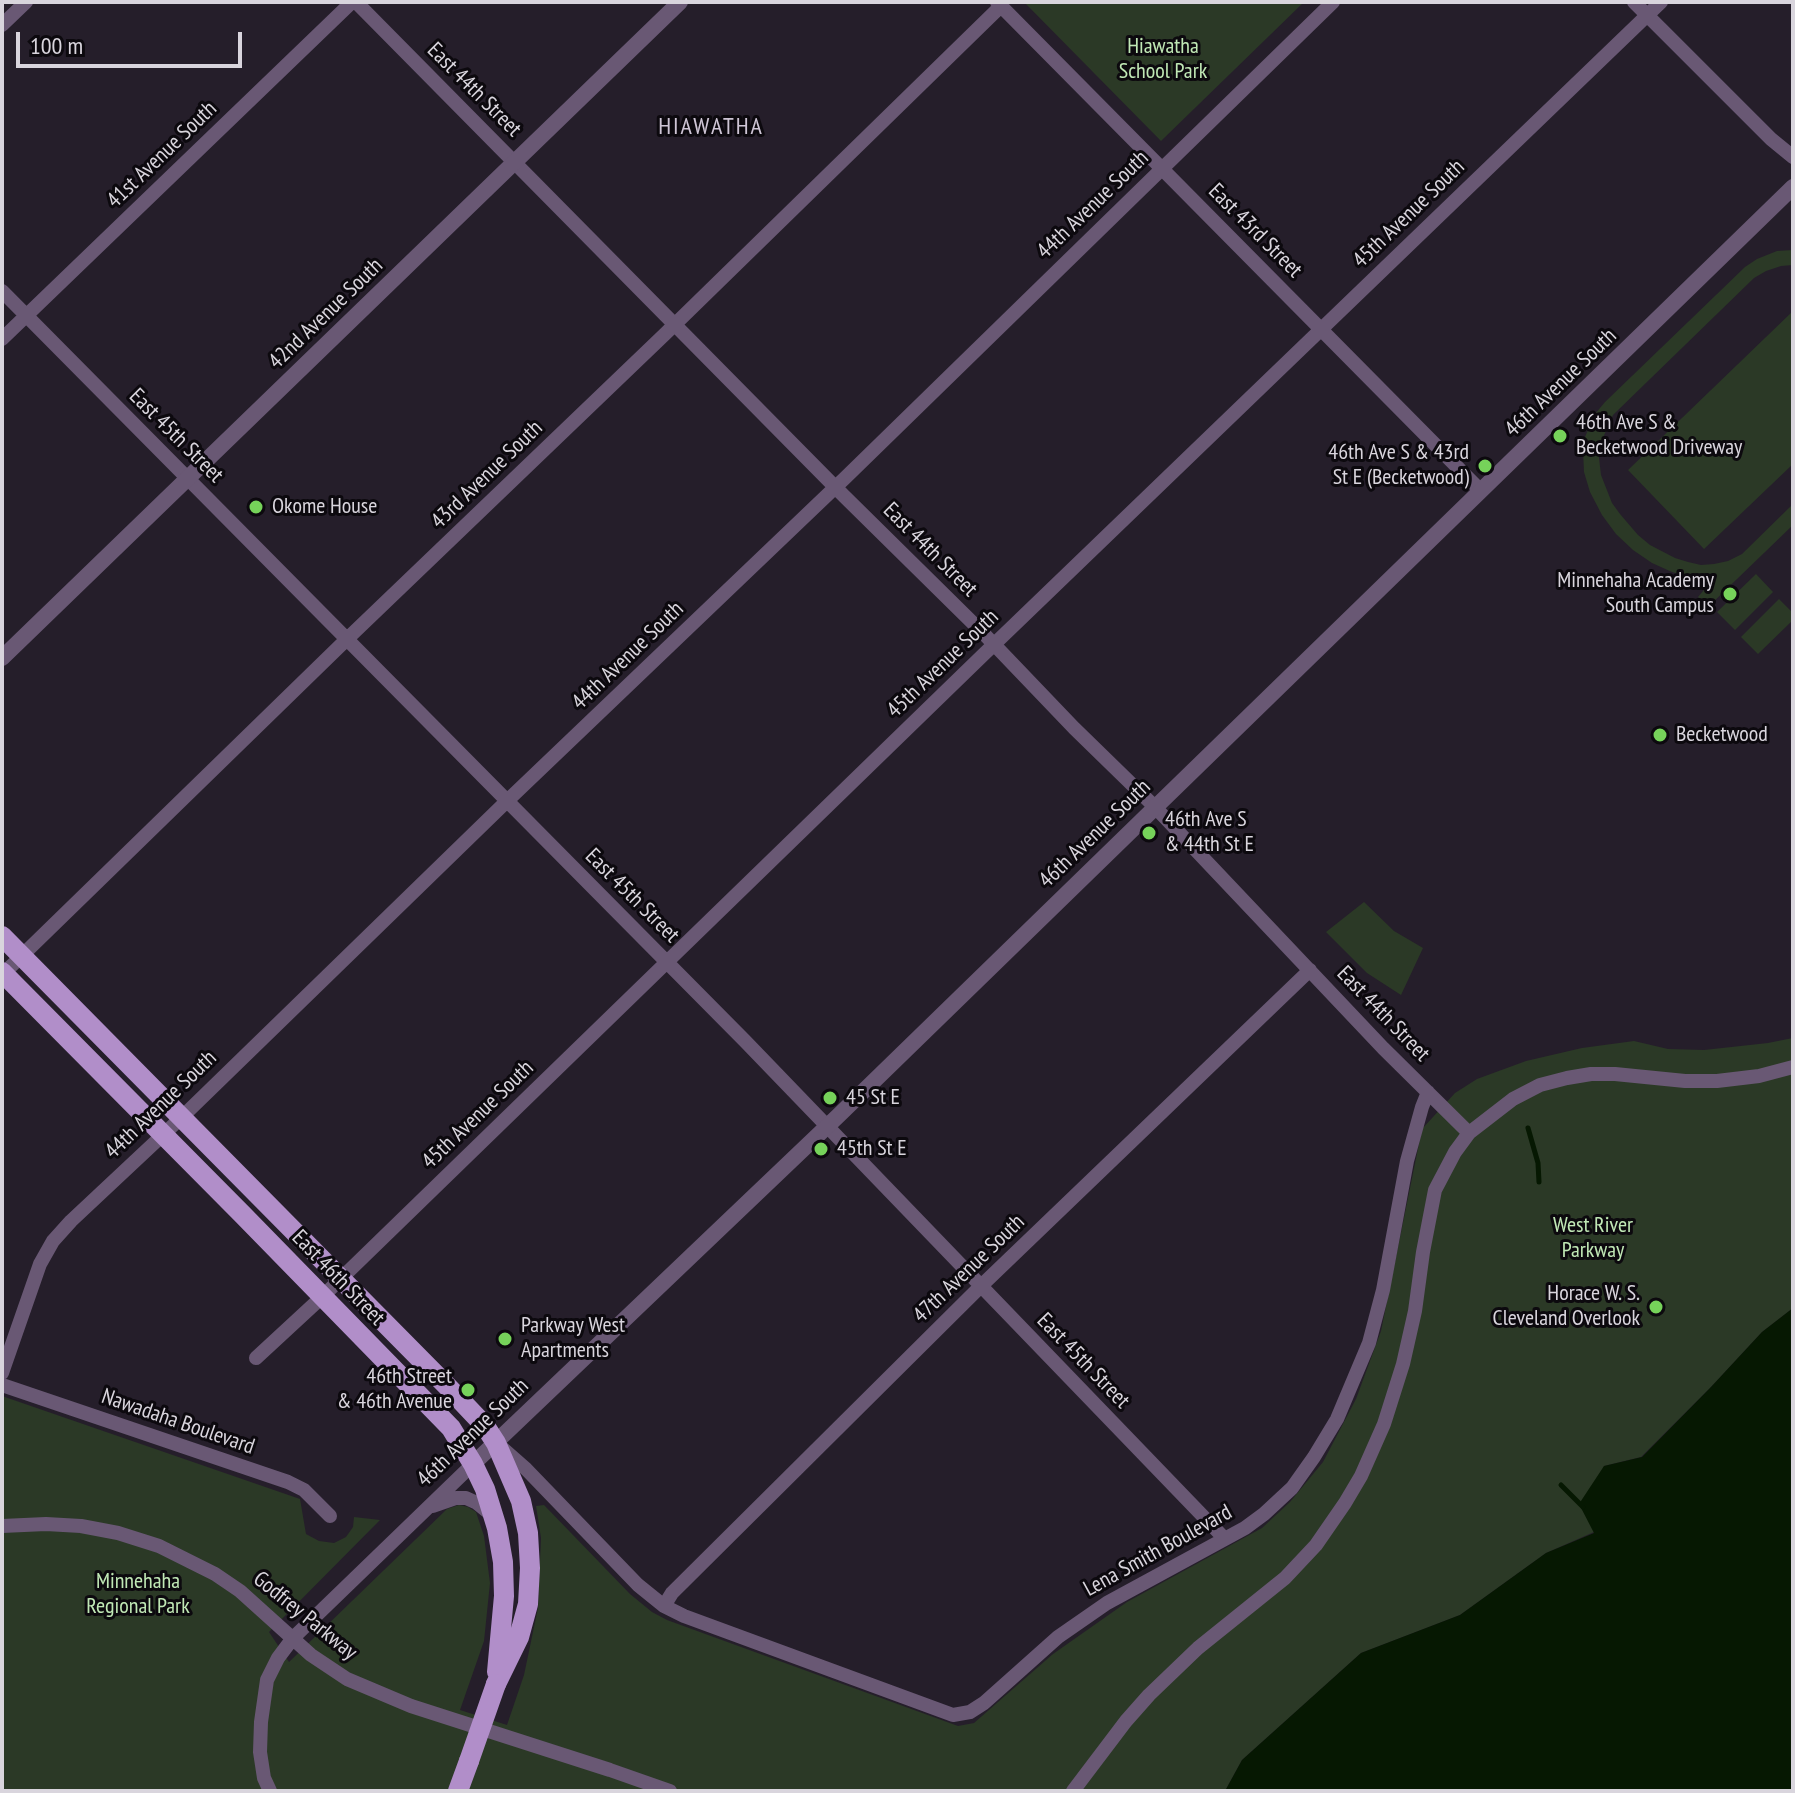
<!DOCTYPE html>
<style>
body{margin:0}
#map{position:relative;width:1795px;height:1793px;overflow:hidden;background:#251e2a;font-family:"PT Sans Narrow",sans-serif}
canvas{display:block}
.frame{position:absolute;inset:0;border:4px solid #d9d5dd;pointer-events:none}
.scale{position:absolute;left:16px;top:32px;width:226px;height:36px;box-sizing:border-box;border:4px solid #d9d5dd;border-top:0;padding-left:10px;font-size:24px;line-height:28px;white-space:nowrap;color:#d9d5dd;-webkit-text-stroke:6px #0c090e;paint-order:stroke}
</style>
<div id="map">
<canvas width="1795" height="1793"></canvas>
<div class="frame"></div>
<div class="scale">100 m</div>
</div>
<script>
const context = document.querySelector('canvas').getContext('2d');
context.lineJoin = 'round';
function fillPath(path, color) {
  context.fillStyle = color;
  context.fill(path, 'evenodd');
}
function shape(rows) {
  const path = new Path2D();
  for (const r of rows) {
    path.moveTo(r[0], r[1]);
    for (let i = 2; i < r.length; i += 2) path.lineTo(r[i], r[i + 1]);
  }
  return path;
}
function stroke(path, color, width, dash) {
  context.strokeStyle = color;
  context.lineWidth = width;
  context.lineCap = dash ? 'butt' : 'round';
  context.setLineDash(dash || []);
  context.stroke(path);
}
function write(font, color, halo, rows, align = 'center') {
  context.font = font + ' "PT Sans Narrow",sans-serif';
  context.lineWidth = 6;
  context.setLineDash([]);
  context.textBaseline = 'middle';
  context.strokeStyle = halo;
  context.fillStyle = color;
  for (const [text, x, y, turn = 0] of rows) {
    context.save();
    context.translate(x, y);
    context.rotate((+turn || 0) * Math.PI / 180);
    context.textAlign = isNaN(turn) ? turn : align;
    if (halo) context.strokeText(text, 0, 0);
    context.fillText(text, 0, 0);
    context.restore();
  }
}
fillPath(shape([
 [1024,2,1304,2,1161,141],
 [1793,250,1793,265,1781,266,1766,271,1754,278,1613,415,1598,449,1601,475,1612,503,1620,514,1638,535,1650,545,1675,558,1688,562,1701,565,1714,564,1728,561,1742,554,1793,504,1793,525,1708,607,1698,597,1713,579,1695,579,1672,572,1652,563,1633,550,1616,534,1602,515,1590,492,1584,472,1583,450,1585,437,1595,414,1605,402,1745,267,1757,259,1777,251],
 [1793,311,1793,464,1704,549,1628,470],
 [1756,574,1773,592,1735,630,1717,612],
 [1779,599,1793,613,1793,620,1758,654,1741,637],
 [1364,902,1394,931,1423,948,1401,995,1367,973,1326,932],
 [1793,1038,1793,1308,1762,1332,1711,1387,1641,1457,1604,1466,1594,1532,1546,1553,1460,1615,1361,1653,1242,1760,1225,1791,2,1791,2,1396,300,1499,306,1534,319,1541,334,1543,346,1537,353,1527,354,1517,380,1520,269,1632,289,1662,447,1509,459,1505,468,1507,476,1512,484,1536,490,1583,484,1641,460,1710,507,1725,524,1675,538,1608,541,1538,536,1506,544,1505,630,1594,652,1612,667,1620,958,1726,974,1723,1053,1654,1127,1602,1262,1528,1290,1502,1323,1462,1356,1399,1381,1331,1422,1129,1455,1093,1477,1079,1526,1061,1582,1048,1634,1041,1668,1049,1704,1050,1768,1043]
]), '#2b3926');
fillPath(shape([
 [1793,1308,1793,1791,1225,1791,1242,1760,1361,1653,1460,1615,1546,1553,1594,1533,1579,1504,1604,1466,1642,1457,1711,1387,1762,1332]
]), '#061802');
stroke(shape([
 [1528,1128,1538,1163,1539,1182],
 [1561,1485,1583,1507]
]), '#061802', 5);
stroke(shape([
 [356,2,844,496,985,635,1074,728,1154,806,1383,1048,1469,1133],
 [997,2,1481,491],
 [1634,2,1771,139,1793,157],
 [2,25,26,2],
 [2,291,745,1041,1225,1539],
 [2,339,352,2],
 [2,975,347,639,665,334,1001,6],
 [256,1358,322,1297,983,655,1661,2],
 [2,1373,40,1264,53,1241,71,1221,182,1117,507,801,845,478,1333,2],
 [2,1385,288,1482,304,1490,330,1516],
 [501,1447,526,1469,638,1585,664,1606,684,1616,953,1715,970,1712,984,1703,1058,1637,1107,1603,1245,1528,1264,1514,1292,1488,1314,1457,1337,1419,1369,1343,1383,1290,1407,1161,1422,1107,1428,1092],
 [433,1506,456,1498,466,1498,477,1503,493,1516],
 [2,1526,46,1524,81,1526,118,1533,159,1546,215,1574,240,1591,311,1655,347,1679,411,1706,610,1770,670,1791],
 [664,1606,672,1593,981,1286,1310,970],
 [270,1791,264,1778,260,1752,261,1722,267,1680,278,1658,293,1638,473,1464],
 [1073,1791,1126,1721,1149,1695,1198,1648,1285,1578,1316,1545,1345,1503,1361,1476,1384,1424,1403,1364,1415,1311,1423,1252,1435,1190,1455,1152,1469,1133,1513,1099,1540,1085,1567,1078,1591,1074,1615,1074,1685,1081,1717,1081,1759,1076,1793,1067]
]), '#695874', 14);
stroke(shape([
 [2,658,680,2],
 [473,1464,838,1116,1793,187]
]), '#695874', 16);
stroke(shape([
 [2,936,448,1387,485,1426,496,1443,521,1501,528,1533,530,1568,528,1604,519,1637,496,1684],
 [2,972,242,1214,451,1428,473,1464,485,1489,497,1528,503,1562,504,1596,497,1672],
 [458,1791,469,1761]
]), '#b18ec9', 20);
stroke(shape([
 [469,1761,496,1684]
]), '#b18ec9', 20);
for (const [x, y, r, color] of [
 [1560,436,8,"#76d25a"],
 [1485,466,8,"#76d25a"],
 [256,507,8,"#76d25a"],
 [1730,594,8,"#76d25a"],
 [1660,735,8,"#76d25a"],
 [1149,833,8,"#76d25a"],
 [830,1098,8,"#76d25a"],
 [821,1149,8,"#76d25a"],
 [1656,1307,8,"#76d25a"],
 [505,1339,8,"#76d25a"],
 [468,1390,8,"#76d25a"]
]) {
  const dot = new Path2D();
  dot.arc(x, y, r, 0, 2 * Math.PI);
  context.fillStyle = color;
  context.fill(dot);
  stroke(dot, '#0c090e', 3);
}
write('22px', '#c0e8b5', '#0c090e', [
 ["Hiawatha",1163,47],
 ["School Park",1163,72],
 ["West River",1593,1226],
 ["Parkway",1593,1251],
 ["Minnehaha",138,1582],
 ["Regional Park",138,1607]
]);
write('22px', '#d9d5dd', '#0c090e', [
 ["East 44th Street",474,90,45],
 ["41st Avenue South",162,155,-44],
 ["44th Avenue South",1093,205,-44],
 ["45th Avenue South",1409,214,-44],
 ["East 43rd Street",1255,231,45],
 ["42nd Avenue South",326,314,-44],
 ["46th Avenue South",1561,383,-44],
 ["East 45th Street",176,436,45],
 ["43rd Avenue South",487,475,-44],
 ["East 44th Street",930,550,45],
 ["44th Avenue South",628,656,-44],
 ["45th Avenue South",943,664,-44],
 ["46th Avenue South",1095,834,-44],
 ["East 45th Street",632,896,45],
 ["East 44th Street",1383,1014,46],
 ["44th Avenue South",161,1105,-44],
 ["45th Avenue South",478,1115,-44],
 ["47th Avenue South",969,1269,-44],
 ["East 46th Street",338,1278,46],
 ["East 45th Street",1083,1361,46],
 ["Nawadaha Boulevard",178,1422,19],
 ["46th Avenue South",473,1433,-44],
 ["Lena Smith Boulevard",1158,1551,-29],
 ["Godfrey Parkway",305,1616,39]
]);
write('22px', '#d9d5dd', '#0c090e', [
 ["46th Ave S &",1576,423],
 ["Becketwood Driveway",1576,448],
 ["46th Ave S & 43rd",1469,453,"right"],
 ["St E (Becketwood)",1469,478,"right"],
 ["Okome House",272,507],
 ["Minnehaha Academy",1714,581,"right"],
 ["South Campus",1714,606,"right"],
 ["Becketwood",1676,735],
 ["46th Ave S",1165,820],
 ["& 44th St E",1165,845],
 ["45 St E",846,1098],
 ["45th St E",837,1149],
 ["Horace W. S.",1640,1294,"right"],
 ["Cleveland Overlook",1640,1319,"right"],
 ["Parkway West",521,1326],
 ["Apartments",521,1351],
 ["46th Street",452,1377,"right"],
 ["& 46th Avenue",452,1402,"right"]
], 'left');
context.letterSpacing = '2px';
write('24px', '#cec5d5', '#0c090e', [
 ["HIAWATHA",711,127]
]);
context.letterSpacing = '0px';
</script>
